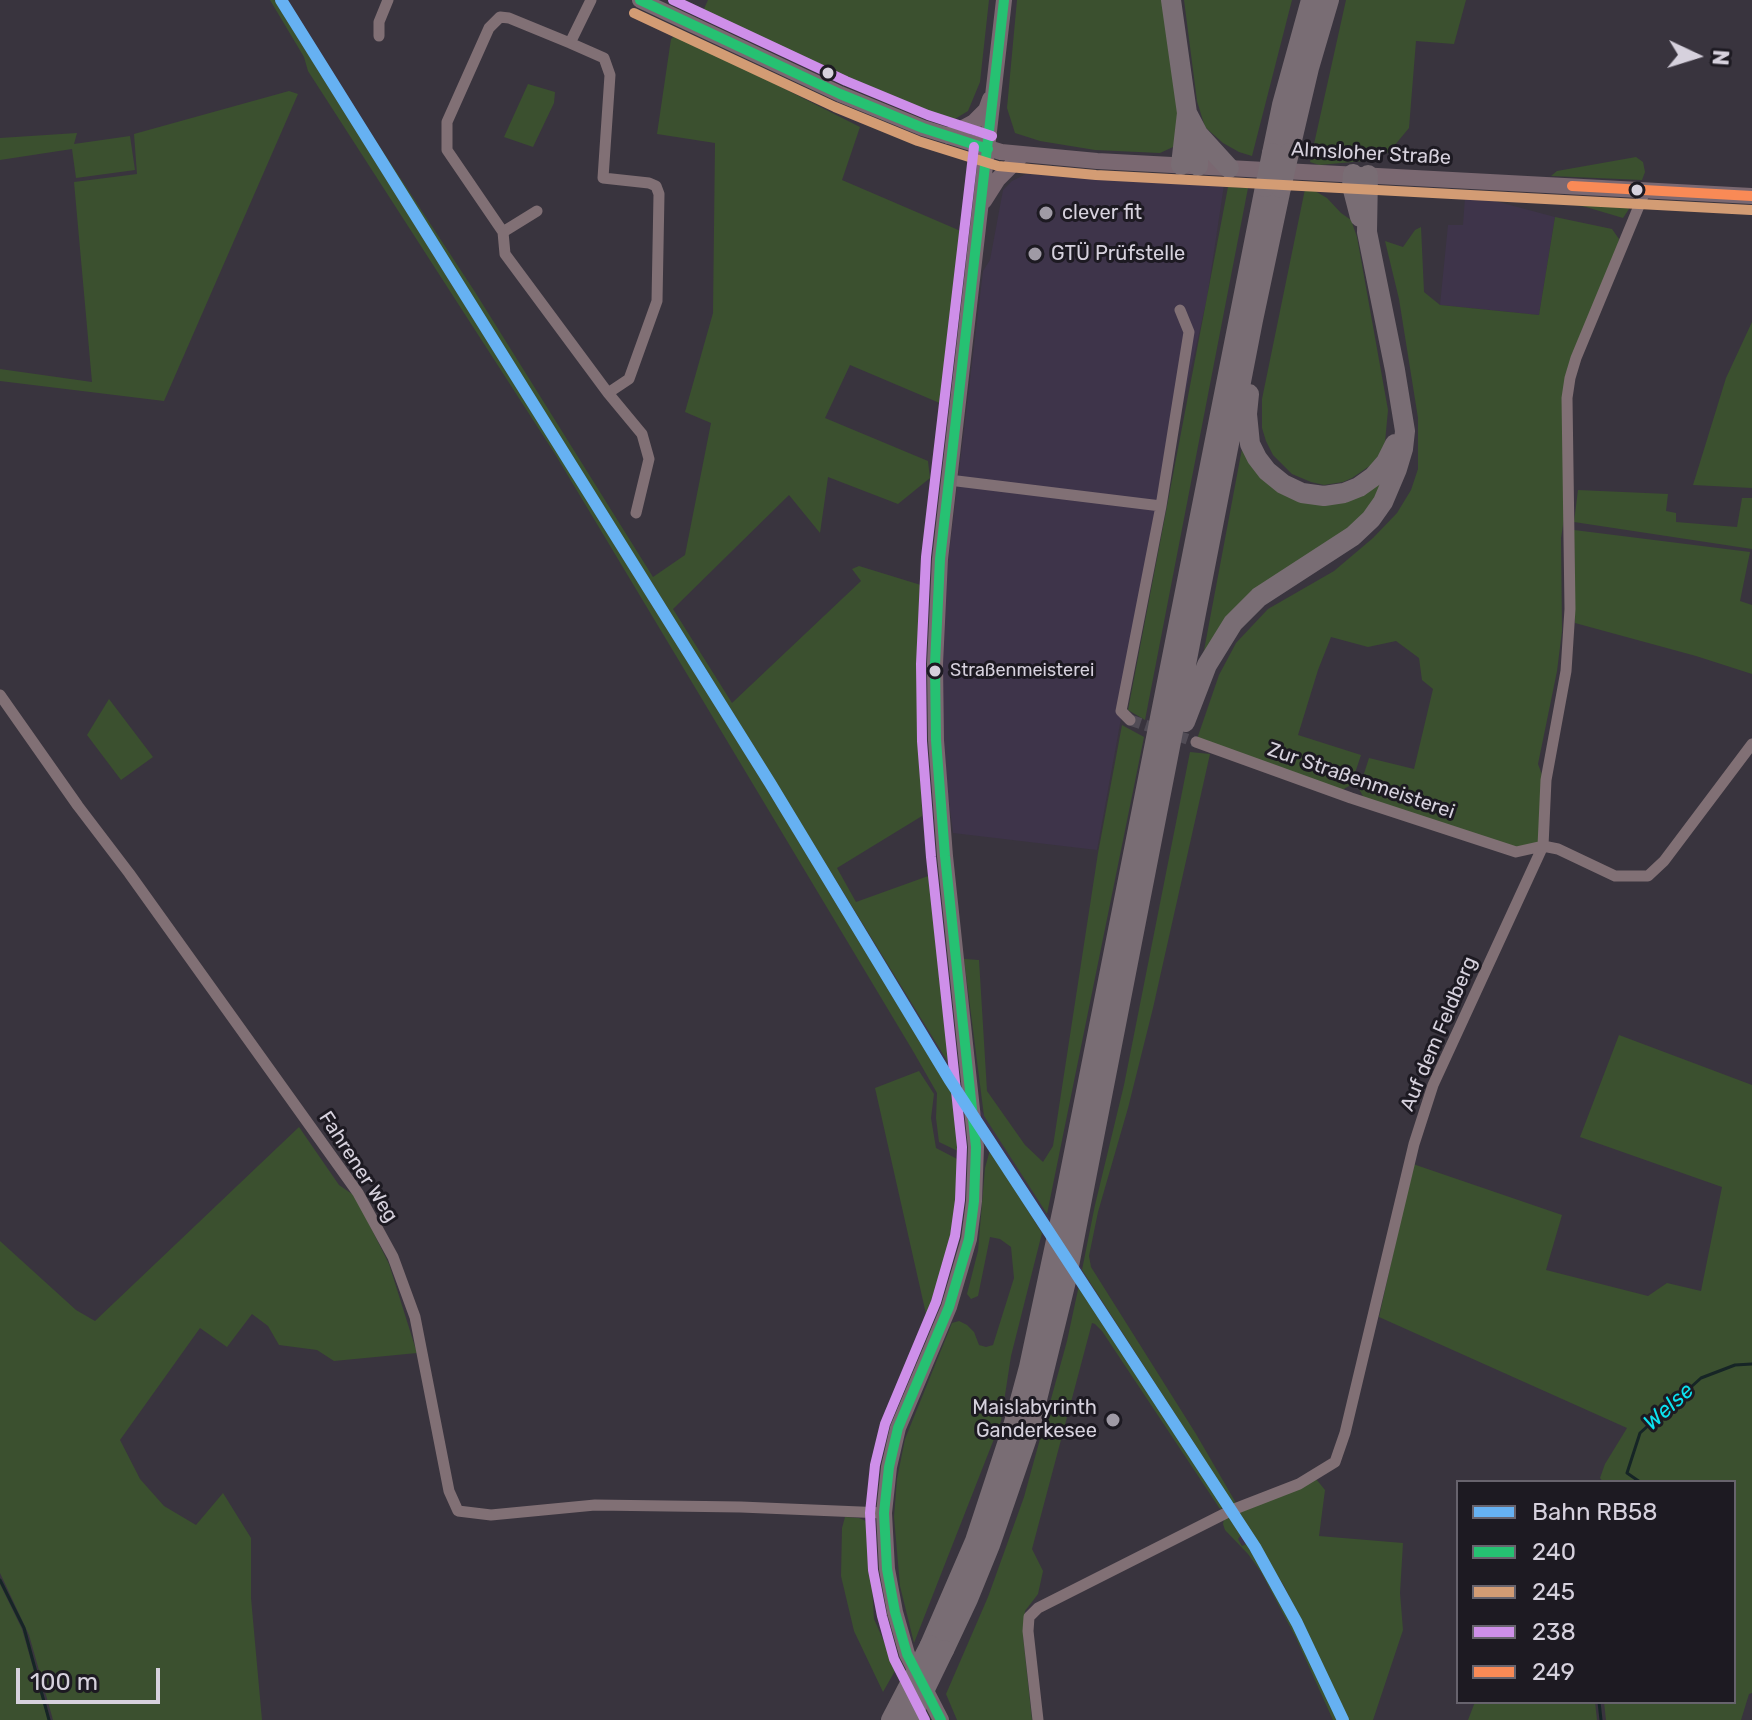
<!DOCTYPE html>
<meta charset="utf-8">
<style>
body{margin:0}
#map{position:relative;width:1752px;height:1720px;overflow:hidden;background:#39343e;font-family:Rubik,sans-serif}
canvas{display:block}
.legend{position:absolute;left:1456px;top:1480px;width:280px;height:224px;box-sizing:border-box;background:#1d1a22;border:2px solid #67636d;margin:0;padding:10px 14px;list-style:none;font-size:24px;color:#d6d1dd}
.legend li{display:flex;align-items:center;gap:16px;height:40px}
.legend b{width:40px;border:2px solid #67636d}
.north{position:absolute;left:1656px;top:16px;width:80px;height:80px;-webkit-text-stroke:6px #1d1a22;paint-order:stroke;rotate:94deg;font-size:22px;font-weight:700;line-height:32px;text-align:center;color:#d6d1dd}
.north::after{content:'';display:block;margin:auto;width:28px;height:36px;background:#d6d1dd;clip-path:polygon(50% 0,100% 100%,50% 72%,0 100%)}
.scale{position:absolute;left:16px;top:1668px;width:144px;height:36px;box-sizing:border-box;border:4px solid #d6d1dd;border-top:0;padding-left:10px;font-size:24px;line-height:28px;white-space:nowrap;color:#d6d1dd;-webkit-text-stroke:6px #1d1a22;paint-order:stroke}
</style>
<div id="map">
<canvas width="1752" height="1720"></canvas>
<ul class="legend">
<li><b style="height:10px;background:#66b1f2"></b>Bahn RB58</li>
<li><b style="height:10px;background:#26c172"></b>240</li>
<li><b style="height:10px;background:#d39c74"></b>245</li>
<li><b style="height:10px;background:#ce8fe9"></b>238</li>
<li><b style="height:10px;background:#f98a56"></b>249</li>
</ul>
<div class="north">N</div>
<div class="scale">100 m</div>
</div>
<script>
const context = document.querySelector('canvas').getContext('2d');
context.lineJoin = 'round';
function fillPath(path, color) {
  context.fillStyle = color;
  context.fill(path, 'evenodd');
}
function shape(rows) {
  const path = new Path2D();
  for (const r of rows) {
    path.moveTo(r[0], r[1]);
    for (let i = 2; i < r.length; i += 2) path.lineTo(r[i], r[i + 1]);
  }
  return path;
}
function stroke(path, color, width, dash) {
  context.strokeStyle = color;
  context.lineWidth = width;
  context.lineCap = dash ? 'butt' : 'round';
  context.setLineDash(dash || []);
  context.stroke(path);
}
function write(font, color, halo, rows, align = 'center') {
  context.font = font + ' Rubik,sans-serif';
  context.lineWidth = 6;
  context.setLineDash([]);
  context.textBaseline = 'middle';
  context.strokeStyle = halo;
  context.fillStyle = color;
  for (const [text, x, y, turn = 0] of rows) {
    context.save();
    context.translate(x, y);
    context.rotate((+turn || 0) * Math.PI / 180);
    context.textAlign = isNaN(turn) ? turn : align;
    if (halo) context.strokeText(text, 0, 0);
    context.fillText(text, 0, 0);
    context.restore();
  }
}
fillPath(shape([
 [275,0,287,0,707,671,957,1077,985,1116,1284,1586,1326,1672,1346,1720,1337,1720,1299,1637,1264,1572,1246,1544,1243,1546,1237,1539,1241,1535,1224,1507,1148,1387,1079,1285,1042,1233,935,1064,561,452],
 [1026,174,1224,185,1207,298,1183,404,1142,630,1120,724,1097,850,953,833,948,795,942,728,942,612,983,271,990,260,1003,190,1012,181],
 [1465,197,1495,201,1555,217,1539,315,1440,305,1448,225,1463,225]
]), '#3e344a');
fillPath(shape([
 [270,0,275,0,561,452,960,1105,962,1127,964,1130,964,1154,939,1142,936,1118,937,1093,913,1051,555,454,308,71,304,57],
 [708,0,989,0,980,82,968,111,950,122,936,119,883,102,879,95,816,62,717,19,703,11],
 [1017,0,1162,0,1178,114,1176,141,1173,147,1160,153,1095,150,1040,141,1015,133,1007,108],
 [1184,0,1292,0,1252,156,1239,152,1223,143,1205,127,1197,101],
 [1346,0,1466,0,1454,44,1416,41,1409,128,1389,152,1364,161,1319,165,1310,162],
 [679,32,688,40,860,127,842,180,963,232,942,404,850,365,825,418,928,461,930,478,898,504,828,477,820,533,789,495,673,609,732,703,861,581,852,569,859,566,924,586,917,672,922,816,837,868,856,902,931,875,956,1053,957,1077,707,671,340,86,475,292,653,577,685,555,711,423,685,412,713,313,715,143,657,134,671,39],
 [528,84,555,92,554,103,533,147,504,137],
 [289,91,298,94,164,401,0,381,0,369,92,382,74,182,137,174,134,134],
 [77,133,74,144,130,136,135,170,76,178,72,149,0,160,0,138],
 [1636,157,1643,162,1645,172,1642,180,1551,176,1557,171],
 [1228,187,1248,188,1145,720,1128,710],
 [1305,189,1315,191,1327,198,1341,213,1351,220,1357,237,1388,410,1385,442,1380,454,1371,465,1352,478,1343,482,1324,485,1311,482,1292,474,1273,455,1266,441,1262,428,1262,399],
 [1564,198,1623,200,1627,203,1629,209,1623,218,1586,207,1562,203],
 [1555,217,1612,229,1619,239,1618,245,1566,375,1564,519,1561,538,1562,631,1557,671,1538,764,1544,780,1539,841,1532,846,1512,848,1364,798,1359,789,1369,758,1414,769,1433,689,1422,680,1419,658,1396,641,1368,647,1331,637,1318,670,1298,735,1361,755,1351,785,1342,790,1197,739,1219,675,1236,643,1268,609,1334,571,1373,538,1397,513,1411,490,1418,469,1418,418,1399,299,1385,241,1403,247,1415,230,1421,227,1424,292,1440,305,1539,315],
 [1752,322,1752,488,1693,485,1726,378],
 [1244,438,1289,496,1389,476,1367,515,1320,553,1202,661],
 [1578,490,1668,494,1666,511,1676,513,1676,522,1737,527,1742,498,1752,498,1752,549,1574,522],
 [1574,530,1750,552,1740,601,1752,605,1752,674,1696,656,1575,623],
 [109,699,153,757,121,780,87,735],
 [1122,725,1144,737,1047,1214,984,1116,964,959,979,960,987,1091,1025,1145,1043,1162,1053,1146,1098,853],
 [1190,752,1210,754,1153,1008,1128,1108,1098,1212,1089,1256,1091,1267,1196,1434,1236,1503,1233,1504,1082,1270,1095,1205,1124,1085],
 [1619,1035,1752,1085,1752,1693,1749,1694,1741,1720,1606,1720,1604,1702,1734,1702,1734,1482,1603,1482,1600,1478,1605,1464,1627,1428,1379,1317,1413,1164,1562,1215,1546,1270,1648,1296,1667,1283,1701,1291,1722,1187,1580,1137],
 [919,1071,934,1094,931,1118,936,1148,963,1162,958,1220,944,1284,926,1314,875,1088],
 [299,1127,339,1185,355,1196,389,1264,417,1353,334,1361,317,1350,279,1345,268,1326,252,1314,227,1347,200,1328,120,1440,140,1479,164,1506,196,1525,223,1493,251,1538,251,1598,262,1720,53,1720,29,1635,0,1573,0,1241,76,1310,95,1321],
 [990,1150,1042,1233,1011,1356,1001,1421,914,1643,900,1586,894,1517,897,1479,905,1439,952,1323,959,1321,967,1325,974,1332,979,1345,986,1347,993,1345,1014,1278,1011,1247,1000,1239,990,1237,978,1296,971,1299,967,1294,978,1251,985,1168],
 [1079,1285,1224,1507,1220,1509,1102,1331,1095,1324,1092,1323,1032,1549,1043,1571,1038,1594,1025,1611,1023,1636,1032,1720,957,1720,946,1694,988,1597,1024,1497,1067,1341],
 [1316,1479,1325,1490,1319,1536,1403,1543,1400,1593,1403,1630,1373,1720,1346,1720,1326,1672,1284,1586,1239,1513],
 [1229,1516,1241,1535,1238,1539,1242,1546,1246,1544,1264,1572,1299,1637,1337,1720,1333,1720,1296,1638,1261,1572,1248,1554,1225,1530,1223,1524,1224,1519],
 [845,1517,859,1518,868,1522,874,1619,896,1669,883,1692,854,1631,841,1576,842,1528],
 [0,1584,22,1629,48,1720,0,1720],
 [1475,1702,1595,1702,1597,1720,1468,1720]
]), '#3b502f');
stroke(shape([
 [1640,1482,1627,1473,1640,1433,1701,1378,1735,1365,1752,1364],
 [0,1580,24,1628,49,1720],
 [1599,1702,1601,1720]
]), '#162526', 3);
stroke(shape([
 [1130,720,1196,742]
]), '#514c56', 11, [11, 5.5]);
stroke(shape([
 [591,0,570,43,509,18,500,17,489,28,447,122,447,150,503,232,505,254,608,393,642,434,649,459,636,513],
 [379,36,379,22,388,0],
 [570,43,604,58,610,75,603,178,649,183,656,186,659,194,657,301,629,379,608,393],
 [503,232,537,211],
 [949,480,1161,506],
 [0,695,78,806,129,873,358,1193,393,1257,415,1317,449,1491,458,1511,491,1515,595,1505,741,1507,884,1513],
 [1130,720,1121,711,1161,506,1189,332,1180,310],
 [1196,742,1351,798,1516,852,1543,846,1558,849,1615,876,1648,876,1664,861,1752,744],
 [1038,1720,1028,1631,1029,1617,1038,1608,1232,1510,1299,1484,1335,1462,1345,1433,1414,1144,1433,1085,1543,846,1546,780,1566,671,1570,609,1567,398,1570,378,1576,358,1646,189]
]), '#817075', 11);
stroke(shape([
 [640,0,840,94,923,128,1001,152,1097,161,1752,196],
 [948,136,974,122,986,110,990,99],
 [984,201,998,179,1022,155],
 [941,1720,907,1654,895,1612,887,1569,884,1513,889,1467,898,1428,949,1307,969,1239,974,1201,976,1147,945,856,936,740,935,664,940,559,1004,0]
]), '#7a6871', 16);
stroke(shape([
 [1171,0,1187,113,1181,165],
 [1187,113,1198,134,1229,168],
 [1272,153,1282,105,1311,0],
 [1289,153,1309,68,1329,0],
 [1198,166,1198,134],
 [1353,174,1352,186,1360,217],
 [1249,394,1247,414,1250,444,1257,458,1267,471,1283,484,1302,493,1324,496,1344,493,1359,487,1373,477,1386,462,1395,444],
 [1185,722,1207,665,1233,623,1259,597,1353,536,1371,519,1383,502,1397,469,1403,449,1405,431,1395,370,1367,232,1368,175],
 [930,1645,975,1541,1013,1426,1029,1367,1064,1203,1265,187],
 [944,1650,968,1599,990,1545,1029,1432,1066,1281,1253,320,1281,188]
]), '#796d74', 20);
stroke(shape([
 [1265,187,1272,153],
 [1281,188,1289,153],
 [891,1720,930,1645],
 [910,1720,944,1650]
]), '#796d74', 20);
stroke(shape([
 [640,0,840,94,923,128,988,149],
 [941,1720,907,1654,895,1612,887,1569,884,1513,889,1467,898,1428,949,1307,969,1239,974,1201,976,1147,945,856,936,740,935,664,940,559,1004,0]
]), '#26c172', 10);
stroke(shape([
 [634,13,835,107,918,141,998,166,1096,175,1751,210]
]), '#d39c74', 10);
stroke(shape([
 [673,0,846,81,928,115,992,136],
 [925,1720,894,1659,882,1616,873,1570,870,1513,875,1465,885,1424,936,1302,955,1236,960,1200,962,1147,931,857,922,741,921,664,926,557,974,147]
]), '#ce8fe9', 10);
stroke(shape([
 [1572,186,1752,196]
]), '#f98a56', 10);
stroke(shape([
 [281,0,770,783,949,1079,1255,1547,1297,1623,1343,1720]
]), '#66b1f2', 12);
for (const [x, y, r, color] of [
 [828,73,7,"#d6d1dd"],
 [1637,190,7,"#d6d1dd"],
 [1046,213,8,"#9f9aa5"],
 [1035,254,8,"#9f9aa5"],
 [935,671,7,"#d6d1dd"],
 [1113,1420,8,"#9f9aa5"]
]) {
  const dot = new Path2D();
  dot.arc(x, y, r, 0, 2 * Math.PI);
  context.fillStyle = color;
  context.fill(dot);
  stroke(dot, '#1d1a22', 3);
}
write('18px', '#d6d1dd', '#1d1a22', [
 ["Straßenmeisterei",950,671]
], 'left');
write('20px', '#d6d1dd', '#1d1a22', [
 ["Almsloher Straße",1371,154,3],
 ["Zur Straßenmeisterei",1361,781,19],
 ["Auf dem Feldberg",1439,1034,-67],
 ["Fahrener Weg",358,1167,57]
]);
write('20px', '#d6d1dd', '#1d1a22', [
 ["clever fit",1062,213],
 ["GTÜ Prüfstelle",1051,254],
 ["Maislabyrinth",1097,1408,"right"],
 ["Ganderkesee",1097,1431,"right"]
], 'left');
write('italic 22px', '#0ce2f0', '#1d1a22', [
 ["Welse",1669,1407,-42]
]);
</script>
